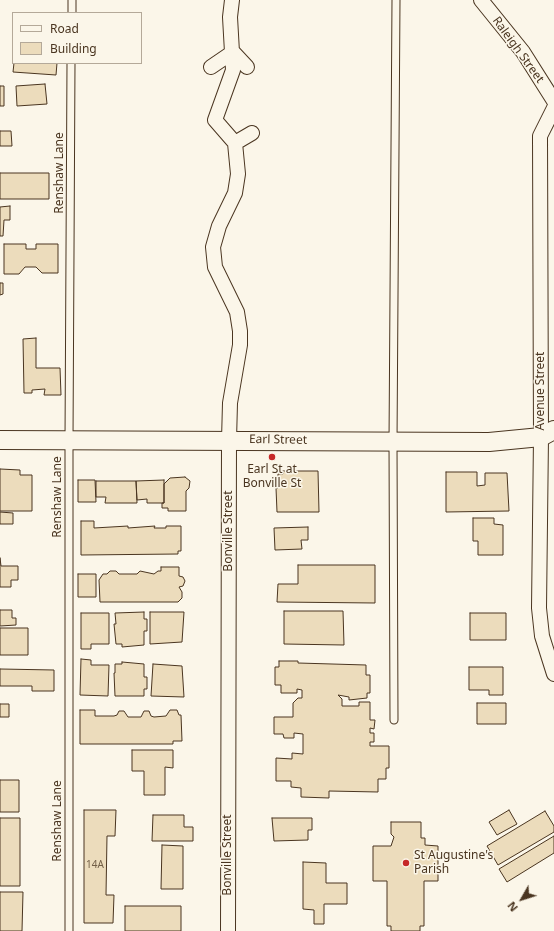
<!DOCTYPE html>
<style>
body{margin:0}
#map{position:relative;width:554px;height:931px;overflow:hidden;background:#fbf6e9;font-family:"Noto Sans",sans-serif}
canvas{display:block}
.legend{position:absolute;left:12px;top:12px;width:130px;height:52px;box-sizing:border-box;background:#fbf6e9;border:1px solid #b4a999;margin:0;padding:5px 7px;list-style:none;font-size:12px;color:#4a3520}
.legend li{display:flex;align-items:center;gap:8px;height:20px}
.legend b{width:20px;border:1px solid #b4a999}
.north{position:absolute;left:502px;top:879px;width:40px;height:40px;-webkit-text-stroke:3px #fbf6e9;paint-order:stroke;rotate:231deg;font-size:11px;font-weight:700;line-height:16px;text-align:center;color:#4a3520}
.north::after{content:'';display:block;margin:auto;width:14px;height:18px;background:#4a3520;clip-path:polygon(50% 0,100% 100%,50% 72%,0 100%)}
</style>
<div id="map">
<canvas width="554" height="931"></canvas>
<ul class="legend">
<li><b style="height:5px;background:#fbf6e9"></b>Road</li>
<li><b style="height:11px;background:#ecdcbc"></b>Building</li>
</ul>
<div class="north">N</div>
</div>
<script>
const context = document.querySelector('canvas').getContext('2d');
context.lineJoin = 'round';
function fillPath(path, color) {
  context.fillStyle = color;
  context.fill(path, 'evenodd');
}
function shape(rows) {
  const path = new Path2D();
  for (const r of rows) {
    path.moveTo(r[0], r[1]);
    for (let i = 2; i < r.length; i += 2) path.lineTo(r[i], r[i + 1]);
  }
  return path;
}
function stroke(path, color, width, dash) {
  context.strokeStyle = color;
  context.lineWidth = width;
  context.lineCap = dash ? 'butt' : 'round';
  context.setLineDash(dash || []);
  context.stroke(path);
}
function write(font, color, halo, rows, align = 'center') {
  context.font = font + ' "Noto Sans",sans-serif';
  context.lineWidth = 3;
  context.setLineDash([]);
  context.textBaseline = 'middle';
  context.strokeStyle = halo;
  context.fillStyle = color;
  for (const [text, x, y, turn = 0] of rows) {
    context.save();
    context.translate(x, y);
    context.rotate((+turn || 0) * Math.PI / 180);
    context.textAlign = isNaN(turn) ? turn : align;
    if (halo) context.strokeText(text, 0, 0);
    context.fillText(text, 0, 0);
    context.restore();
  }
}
const building = shape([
 [14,63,57,63,56,75,13,72,14,63],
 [45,84,47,104,17,106,16,86,45,84],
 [0,86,4,86,4,106,0,106,0,86],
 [0,131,11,131,12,146,0,146,0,131],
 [0,173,49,173,49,199,0,199,0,173],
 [10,206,10,220,4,220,3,236,0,236,0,207,10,206],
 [4,244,26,244,26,249,36,249,36,244,58,244,58,273,42,273,36,267,25,267,19,274,4,274,4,244],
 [0,283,3,283,3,294,0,295,0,283],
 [36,338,36,368,60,368,61,395,44,395,45,389,32,390,32,393,24,393,23,339,36,338],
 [0,469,20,470,20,475,32,475,32,511,0,511,0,469],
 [283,471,318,471,319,512,277,512,276,488,278,488,278,474,283,474,283,471],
 [446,472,477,472,477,486,485,485,485,473,507,473,509,511,446,512,446,472],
 [185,477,190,481,189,488,186,491,186,511,168,511,168,508,162,508,162,503,164,503,164,484,170,478,185,477],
 [78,480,95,480,96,502,78,502,78,480],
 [164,480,164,503,147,503,147,499,137,500,136,481,164,480],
 [96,481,136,481,137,503,105,503,106,497,96,497,96,481],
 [0,512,13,513,13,524,0,524,0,512],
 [473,518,494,518,494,524,503,525,503,555,478,555,478,541,473,541,473,518],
 [81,521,94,521,94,528,128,526,128,528,155,526,154,528,166,528,166,526,181,526,181,551,178,551,178,554,81,555,81,521],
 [308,527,308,540,301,540,302,549,275,550,274,528,308,527],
 [0,558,1,566,18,566,18,580,11,580,11,587,0,587,0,558],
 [298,565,375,565,375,603,277,602,278,584,298,584,298,565],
 [161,567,179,567,179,576,183,577,185,581,183,586,179,587,182,592,182,598,178,602,100,602,99,580,103,574,107,574,110,571,116,571,119,574,137,574,140,571,154,574,158,571,161,571,161,567],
 [78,574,96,574,96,597,78,597,78,574],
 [0,610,12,610,12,618,16,618,16,625,0,626,0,610],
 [284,611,343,611,344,645,284,644,284,611],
 [144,612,144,619,147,619,147,631,144,631,144,645,122,647,122,644,116,644,114,624,116,624,115,613,144,612],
 [150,612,184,612,182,642,150,644,150,612],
 [81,613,109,613,109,644,91,644,91,649,81,649,81,613],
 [470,613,506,613,506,640,470,640,470,613],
 [0,628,28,628,28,655,0,655,0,628],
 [81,659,91,660,91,665,109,665,108,696,80,695,81,659],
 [279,661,298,661,298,663,366,665,366,675,370,675,370,693,367,693,367,698,349,700,349,697,338,695,342,699,342,706,359,706,359,702,370,702,370,720,375,720,374,729,370,728,370,733,374,733,374,742,370,742,370,746,389,746,389,768,386,768,386,779,378,779,378,792,329,791,329,798,301,797,301,788,291,787,291,781,276,781,276,758,292,759,292,753,303,754,303,734,294,733,294,738,284,738,283,734,274,734,274,717,293,717,293,703,298,698,302,698,302,690,297,689,297,693,281,693,281,685,275,685,275,667,279,667,279,661],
 [122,662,144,664,144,677,147,677,147,689,144,689,144,696,115,696,114,673,115,673,115,664,122,664,122,662],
 [153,664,182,666,184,697,151,696,153,664],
 [469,667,503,667,503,695,489,695,489,690,469,690,469,667],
 [0,669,54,670,54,691,32,691,32,686,0,686,0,669],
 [477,703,506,703,506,724,477,724,477,703],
 [0,704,9,704,9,717,0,717,0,704],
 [80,710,95,710,95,716,114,716,117,715,119,711,124,711,128,717,141,717,144,711,149,711,151,716,154,717,166,716,170,710,177,710,179,715,181,715,182,741,173,741,173,744,80,744,80,710],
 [132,750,173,750,173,768,165,767,165,795,144,795,144,771,132,771,132,750],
 [0,780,19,780,19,812,0,812,0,780],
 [84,810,116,810,115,836,107,836,106,895,114,895,113,923,84,923,84,810],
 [509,810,517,824,497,835,489,822,509,810],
 [545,811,554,826,554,832,498,865,487,846,545,811],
 [153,815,184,815,184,827,193,827,193,841,152,841,153,815],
 [0,818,20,818,20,886,0,886,0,818],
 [272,818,312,818,312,830,308,830,308,840,274,841,272,818],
 [391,822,421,822,421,838,425,838,425,845,438,846,438,881,424,881,424,926,420,926,420,931,391,931,391,926,387,926,387,881,373,881,373,846,391,846,394,837,391,834,391,822],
 [554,836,554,853,507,882,499,869,554,836],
 [162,845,183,846,183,889,161,889,162,845],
 [303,862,326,863,326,883,347,883,347,904,324,904,324,924,314,924,314,910,303,909,303,862],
 [0,892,23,892,22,931,0,931,0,892],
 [125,906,181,906,181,931,125,931,125,906]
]);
fillPath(building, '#ecdcbc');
stroke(building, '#4a3520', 1);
const service = shape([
 [72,13,72,0],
 [394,720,393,442,396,0],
 [69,931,69,439,71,63]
]);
const minor = shape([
 [481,0,523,52,554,101],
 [211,67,233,52,247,67],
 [554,108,540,136,541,437,539,608,542,636,554,674],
 [235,143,252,133],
 [228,931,229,440,230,403,240,345,240,331,237,312,215,267,213,247,219,226,235,193,238,174,235,143,215,120,233,70,230,17,232,0]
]);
const tertiary = shape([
 [0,440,489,442,541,437,554,430]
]);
stroke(service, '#4a3520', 9);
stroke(minor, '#4a3520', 16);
stroke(tertiary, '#4a3520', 20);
stroke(service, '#fbf6e9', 7);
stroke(minor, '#fbf6e9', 14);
stroke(tertiary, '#fbf6e9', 18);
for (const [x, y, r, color] of [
 [272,457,4,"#c62828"],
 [406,863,4,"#c62828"]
]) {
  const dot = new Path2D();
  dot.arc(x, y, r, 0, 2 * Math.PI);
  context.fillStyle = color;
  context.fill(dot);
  stroke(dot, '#fbf6e9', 1.5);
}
write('10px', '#725f47', null, [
 ["14A",95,865]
]);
write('12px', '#4a3520', '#fbf6e9', [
 ["Raleigh Street",518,50,54],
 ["Renshaw Lane",60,173,-90],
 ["Avenue Street",541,391,-90],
 ["Earl Street",278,440,1],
 ["Renshaw Lane",58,497,-90],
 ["Bonville Street",229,531,-90],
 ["Renshaw Lane",58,821,-90],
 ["Bonville Street",228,855,-90]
]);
write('12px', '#4a3520', '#fbf6e9', [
 ["Earl St at",272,470],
 ["Bonville St",272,484],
 ["St Augustine's",414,856,"left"],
 ["Parish",414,870,"left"]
]);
</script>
